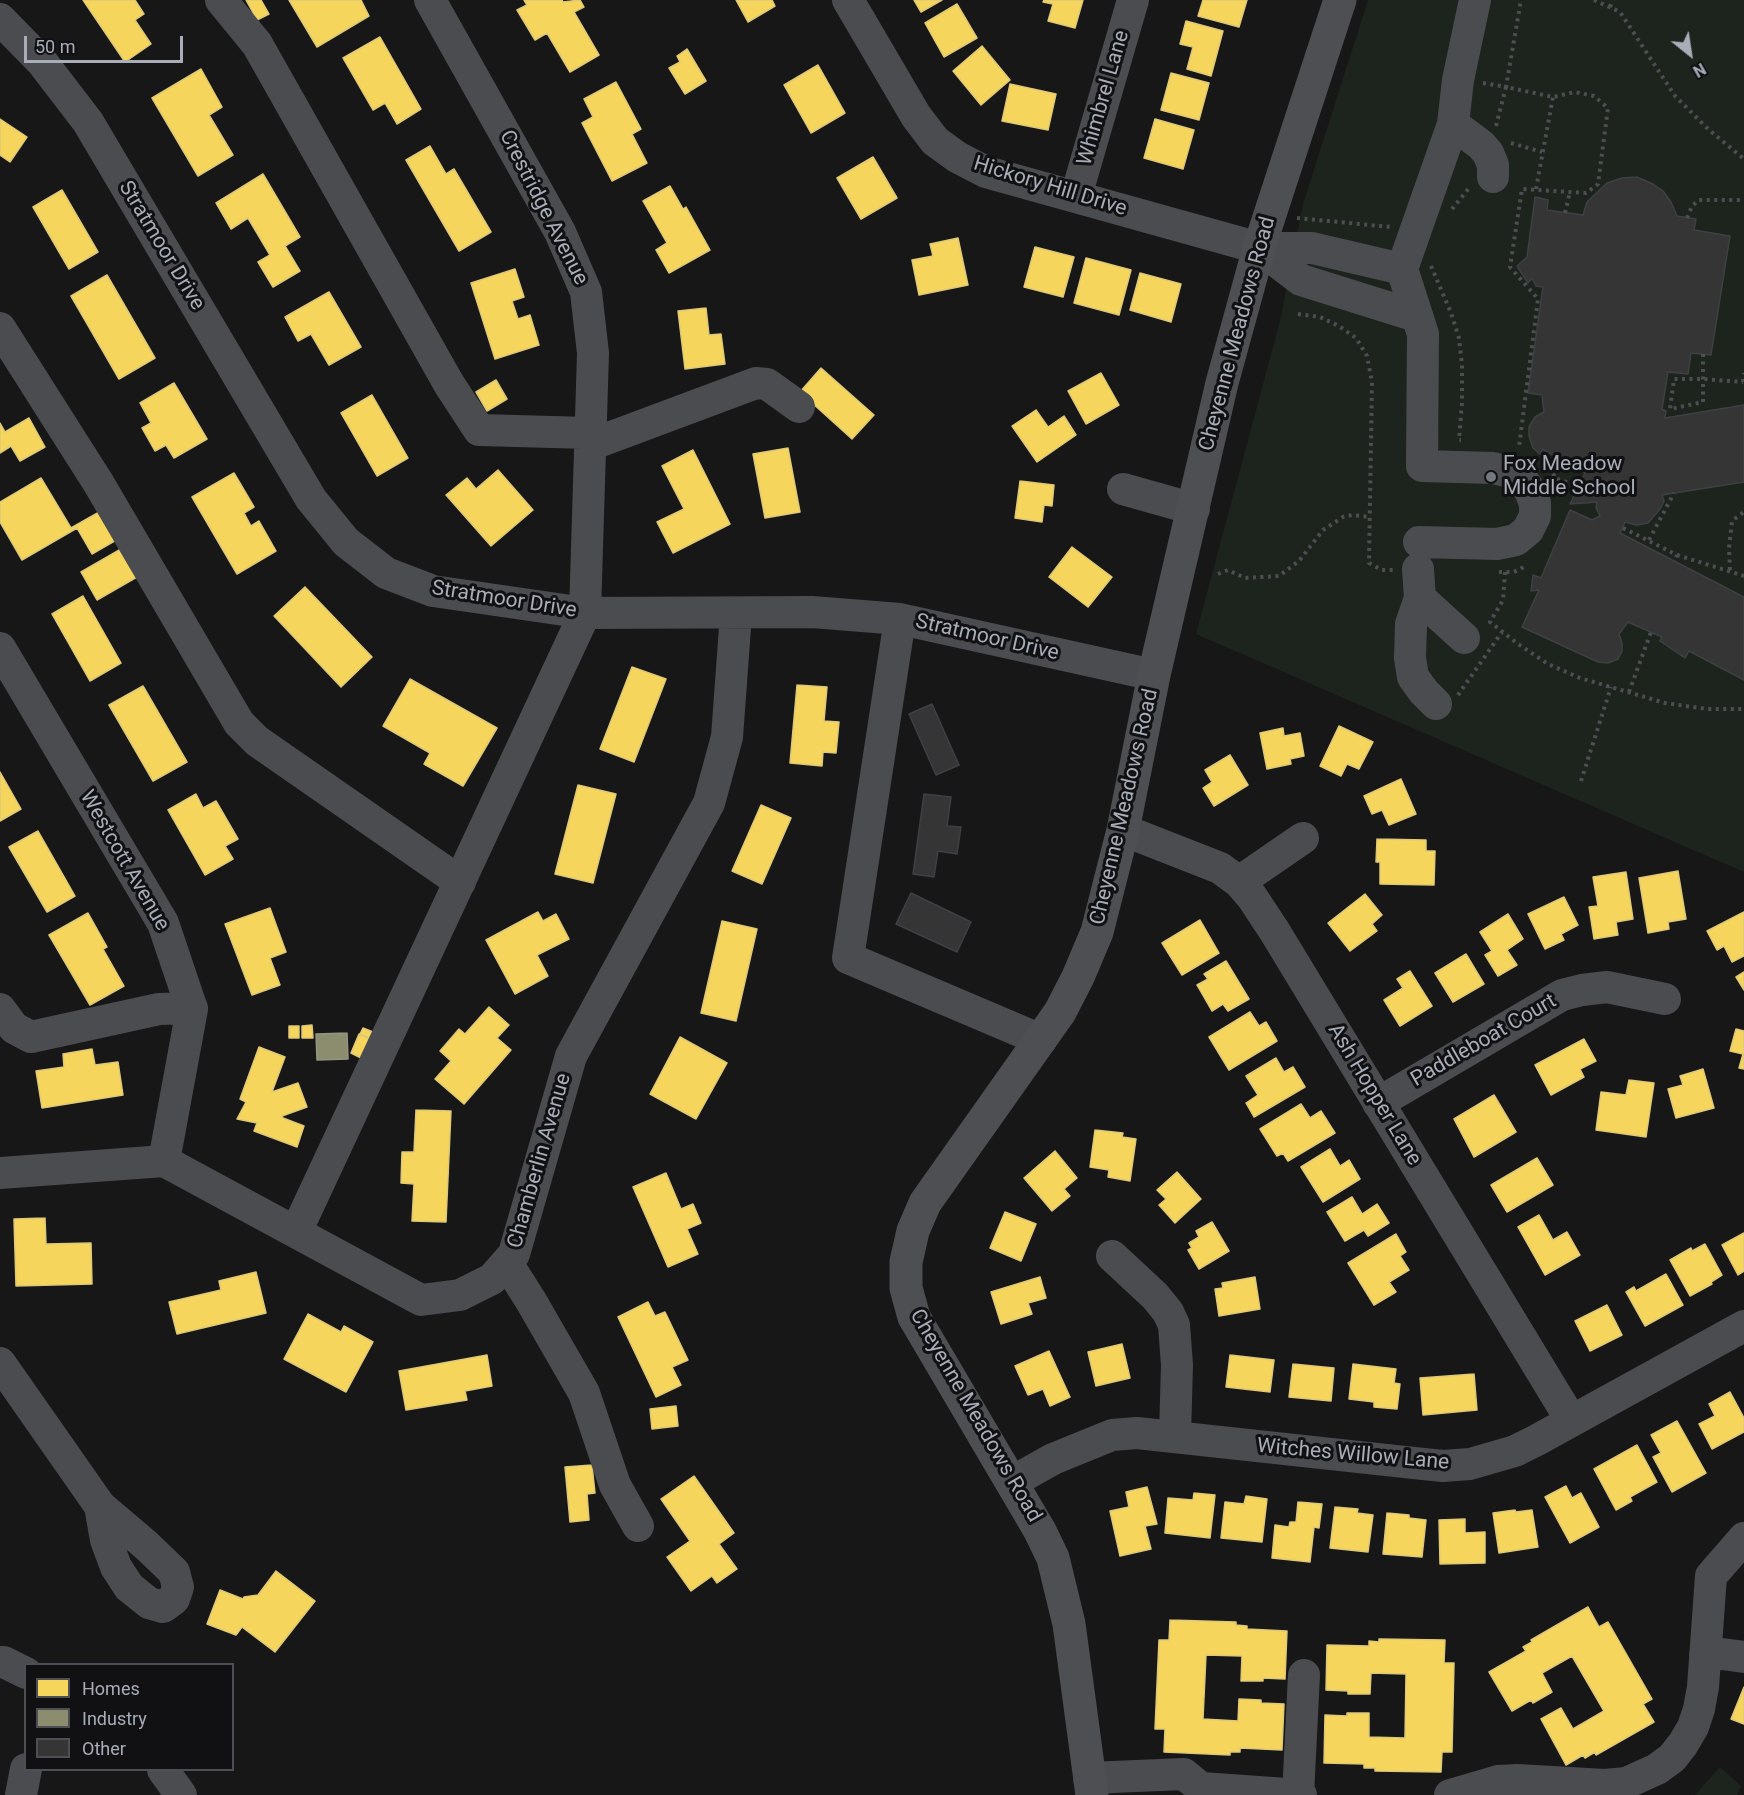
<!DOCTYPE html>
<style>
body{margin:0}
#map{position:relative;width:1744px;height:1795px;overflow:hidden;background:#171717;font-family:Roboto,sans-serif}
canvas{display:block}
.legend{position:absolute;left:24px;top:1663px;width:210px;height:108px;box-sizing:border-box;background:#111113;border:2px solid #4d4f55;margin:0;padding:8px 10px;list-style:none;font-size:18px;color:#a8adb8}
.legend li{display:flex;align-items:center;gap:12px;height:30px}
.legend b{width:30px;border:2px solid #4d4f55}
.north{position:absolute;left:1660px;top:24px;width:60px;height:60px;-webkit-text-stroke:4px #111113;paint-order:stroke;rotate:150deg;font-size:16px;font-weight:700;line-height:24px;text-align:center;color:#a8adb8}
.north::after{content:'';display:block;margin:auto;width:21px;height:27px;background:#a8adb8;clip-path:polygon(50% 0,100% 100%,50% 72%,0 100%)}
.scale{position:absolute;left:24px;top:36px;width:159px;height:27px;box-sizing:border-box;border:3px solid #a8adb8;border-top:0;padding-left:8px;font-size:18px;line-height:21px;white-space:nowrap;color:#a8adb8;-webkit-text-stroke:4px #111113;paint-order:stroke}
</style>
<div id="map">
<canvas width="1744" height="1795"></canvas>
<ul class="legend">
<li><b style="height:16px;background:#f6d55c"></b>Homes</li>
<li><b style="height:16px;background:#8c8c6e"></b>Industry</li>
<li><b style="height:16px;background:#353536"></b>Other</li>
</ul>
<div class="north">N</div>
<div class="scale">50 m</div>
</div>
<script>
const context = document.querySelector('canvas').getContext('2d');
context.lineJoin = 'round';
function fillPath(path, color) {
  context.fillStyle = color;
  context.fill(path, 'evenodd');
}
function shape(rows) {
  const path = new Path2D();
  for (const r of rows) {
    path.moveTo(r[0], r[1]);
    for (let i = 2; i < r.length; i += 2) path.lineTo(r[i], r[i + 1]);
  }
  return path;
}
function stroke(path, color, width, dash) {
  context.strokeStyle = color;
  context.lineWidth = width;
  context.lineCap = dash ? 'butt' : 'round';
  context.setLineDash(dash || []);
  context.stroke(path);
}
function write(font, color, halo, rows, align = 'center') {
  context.font = font + ' Roboto,sans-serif';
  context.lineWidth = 6;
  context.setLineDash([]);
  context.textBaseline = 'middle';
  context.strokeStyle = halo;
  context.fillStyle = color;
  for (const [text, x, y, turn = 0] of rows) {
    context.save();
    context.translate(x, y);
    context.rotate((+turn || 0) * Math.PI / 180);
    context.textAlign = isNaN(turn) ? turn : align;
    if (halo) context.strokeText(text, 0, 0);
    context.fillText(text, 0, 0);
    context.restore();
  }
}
fillPath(shape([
 [1368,0,1744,0,1744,872,1196,634,1280,321,1303,204],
 [1720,1767,1741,1786,1737,1795,1695,1795]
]), '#1d241e');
const homes = shape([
 [83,0,135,0,144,14,135,20,151,44,125,62,83,0],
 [246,0,261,0,269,14,257,20,246,0],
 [289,0,361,0,369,16,317,47,289,0],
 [524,0,562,0,563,2,580,0,584,7,574,12,599,55,570,72,547,33,535,40,517,10,527,5,524,0],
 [736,0,772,0,775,6,748,22,736,0],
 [914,0,942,0,921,12,914,0],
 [1044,0,1083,0,1075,28,1048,21,1053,4,1043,2,1044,0],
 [1203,0,1247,0,1239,27,1198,16,1203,0],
 [957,4,977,38,944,57,925,23,957,4],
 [1186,21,1223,31,1211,76,1187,69,1193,47,1180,44,1186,21],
 [380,37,421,109,397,124,385,103,373,110,343,58,380,37],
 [982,46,1010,80,981,105,953,71,982,46],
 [687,49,706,81,685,94,669,68,680,62,677,56,687,49],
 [818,65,845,113,811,133,784,85,818,65],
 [201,69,222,107,209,115,233,155,198,176,152,98,201,69],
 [1171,73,1209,83,1199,120,1161,110,1171,73],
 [616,82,641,129,632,134,647,163,612,181,582,123,593,117,584,99,616,82],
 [1010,84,1056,94,1048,130,1002,121,1010,84],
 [0,119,27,137,10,162,0,155,0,119],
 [1155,119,1194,130,1183,169,1144,158,1155,119],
 [430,146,446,174,454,169,491,232,459,251,406,160,430,146],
 [873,157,897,198,861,219,837,178,873,157],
 [263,174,300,237,285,246,300,271,273,287,258,262,270,255,248,218,231,229,216,203,263,174],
 [670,186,683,209,686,207,710,250,669,273,656,250,667,243,643,201,670,186],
 [62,190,98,252,69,269,33,207,62,190],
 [958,238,968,285,919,295,912,260,933,256,930,244,958,238],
 [1035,247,1074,257,1063,297,1024,287,1035,247],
 [1086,258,1131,270,1119,315,1074,303,1086,258],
 [515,269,524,297,512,301,518,319,530,315,539,345,495,359,471,283,515,269],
 [1140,273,1181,284,1171,322,1130,310,1140,273],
 [107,275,155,358,119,379,71,296,107,275],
 [329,292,361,347,329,365,311,334,298,341,285,317,329,292],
 [706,308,709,335,721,334,725,364,685,369,678,311,706,308],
 [821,368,874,415,852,439,800,392,821,368],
 [1101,373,1119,405,1086,424,1068,391,1101,373],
 [496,380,507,399,487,411,476,392,496,380],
 [174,383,207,439,174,458,166,445,155,451,142,428,151,423,140,403,174,383],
 [372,395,408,458,377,476,341,413,372,395],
 [1036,410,1048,427,1064,416,1076,435,1037,462,1012,426,1036,410],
 [29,418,45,447,20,461,11,446,0,453,0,423,5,432,29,418],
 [788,448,800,512,765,518,753,454,788,448],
 [693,450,730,524,673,553,657,522,684,509,662,466,693,450],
 [498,470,533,510,491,546,446,495,467,478,476,489,498,470],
 [234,473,254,507,244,513,251,526,259,521,276,551,237,574,192,497,234,473],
 [41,478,71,528,101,511,118,539,92,554,77,528,22,560,0,522,0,502,41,478],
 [1020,481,1054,485,1052,506,1044,505,1042,522,1015,518,1020,481],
 [1072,547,1112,577,1088,607,1049,577,1072,547],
 [121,549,137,577,97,600,81,572,121,549],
 [305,587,372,657,341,687,274,616,305,587],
 [83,596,121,663,90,681,52,614,83,596],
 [632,667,666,679,634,762,600,749,632,667],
 [410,679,497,728,463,786,424,764,430,753,383,726,410,679],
 [797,685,827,687,824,721,839,722,836,753,823,752,822,766,790,763,797,685],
 [143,686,187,762,153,781,109,705,143,686],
 [1339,726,1373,742,1359,769,1347,764,1341,776,1320,766,1339,726],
 [1283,728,1284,736,1300,733,1304,756,1290,759,1291,764,1267,769,1260,733,1283,728],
 [1230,755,1248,785,1214,806,1203,788,1212,782,1205,770,1230,755],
 [0,772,21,809,0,821,0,772],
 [1401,779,1416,814,1389,825,1382,810,1372,814,1364,796,1401,779],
 [578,785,616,794,593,883,555,874,578,785],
 [196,794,203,808,216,801,238,839,225,846,233,859,205,875,168,810,196,794],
 [761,805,791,818,762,884,732,871,761,805],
 [38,831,75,896,47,912,9,847,38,831],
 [1377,839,1426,840,1426,851,1435,851,1434,885,1380,884,1380,862,1376,862,1377,839],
 [1678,871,1686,919,1668,922,1669,929,1648,933,1639,878,1678,871],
 [1626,872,1633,919,1616,922,1618,935,1594,939,1589,907,1598,906,1593,877,1626,872],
 [1365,894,1382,915,1372,924,1377,931,1350,951,1328,923,1365,894],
 [1564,897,1578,925,1561,934,1564,940,1545,949,1528,914,1564,897],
 [270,908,286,952,270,958,280,985,252,995,225,924,270,908],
 [538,912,543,921,556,914,569,939,537,955,548,976,515,994,486,940,538,912],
 [1744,912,1744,956,1732,962,1724,946,1717,950,1707,931,1744,912],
 [88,913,107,947,103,949,124,986,90,1005,49,935,88,913],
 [1508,914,1523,939,1507,950,1517,965,1498,976,1485,955,1492,951,1480,932,1508,914],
 [1200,920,1219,953,1182,975,1162,943,1200,920],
 [722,921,757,929,736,1021,701,1013,722,921],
 [1466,954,1484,984,1453,1002,1435,973,1466,954],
 [1226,961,1249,999,1228,1011,1223,1004,1212,1011,1197,985,1208,979,1204,974,1226,961],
 [1410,971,1432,1006,1400,1026,1384,1000,1403,988,1397,979,1410,971],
 [1744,972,1744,990,1736,977,1744,972],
 [489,1007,509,1025,497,1038,511,1050,464,1104,435,1079,451,1061,440,1051,459,1029,465,1034,489,1007],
 [1250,1012,1259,1026,1266,1022,1277,1041,1229,1070,1209,1037,1250,1012],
 [312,1025,313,1038,302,1038,302,1026,312,1025],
 [289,1026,299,1026,299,1038,289,1038,289,1026],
 [363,1028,373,1032,370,1038,360,1034,363,1028],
 [1736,1029,1744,1031,1744,1069,1739,1068,1743,1054,1730,1051,1736,1029],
 [359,1034,370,1039,361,1058,351,1053,359,1034],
 [680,1037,727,1063,696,1119,650,1094,680,1037],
 [1584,1039,1596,1061,1580,1069,1584,1077,1551,1095,1535,1065,1584,1039],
 [259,1047,285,1057,272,1092,298,1083,307,1107,282,1116,283,1118,304,1126,297,1147,254,1131,257,1123,237,1119,246,1102,240,1099,259,1047],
 [92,1049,95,1065,118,1062,123,1095,42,1108,36,1071,64,1067,63,1054,92,1049],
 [1276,1058,1284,1072,1293,1067,1305,1087,1254,1117,1246,1103,1258,1095,1246,1076,1276,1058],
 [1703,1069,1714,1108,1676,1118,1668,1089,1683,1085,1680,1076,1703,1069],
 [1629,1080,1654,1083,1646,1137,1596,1130,1601,1092,1626,1095,1629,1080],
 [1494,1095,1516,1132,1474,1157,1454,1119,1494,1095],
 [1301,1104,1310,1118,1321,1111,1335,1133,1288,1161,1283,1153,1277,1156,1260,1129,1301,1104],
 [416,1110,451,1111,446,1222,412,1221,414,1184,401,1183,402,1152,414,1152,416,1110],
 [1095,1130,1123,1133,1122,1137,1136,1139,1130,1181,1108,1177,1109,1170,1090,1167,1095,1130],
 [1330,1149,1340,1166,1349,1160,1360,1179,1323,1202,1301,1167,1330,1149],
 [1055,1151,1077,1178,1064,1189,1070,1196,1052,1211,1024,1178,1055,1151],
 [1537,1158,1553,1185,1507,1212,1491,1185,1537,1158],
 [1177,1172,1201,1199,1175,1223,1159,1205,1166,1199,1157,1190,1177,1172],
 [666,1173,681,1209,693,1204,701,1223,687,1229,698,1254,668,1267,633,1187,666,1173],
 [1352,1197,1362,1214,1377,1204,1389,1223,1368,1236,1364,1230,1345,1241,1327,1212,1352,1197],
 [1005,1212,1036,1224,1021,1261,990,1248,1005,1212],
 [1539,1215,1553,1240,1567,1232,1580,1255,1545,1275,1518,1227,1539,1215],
 [45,1218,46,1244,91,1243,92,1284,16,1286,14,1219,45,1218],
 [1212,1222,1229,1251,1199,1269,1188,1250,1192,1248,1189,1243,1199,1237,1196,1231,1212,1222],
 [1744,1233,1744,1271,1738,1275,1722,1245,1744,1233],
 [1396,1234,1406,1252,1400,1256,1409,1270,1389,1282,1396,1292,1374,1305,1348,1263,1396,1234],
 [1705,1244,1722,1275,1711,1282,1712,1284,1690,1296,1670,1260,1691,1248,1692,1251,1705,1244],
 [256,1272,266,1313,177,1334,169,1302,221,1290,219,1281,256,1272],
 [1666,1274,1683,1305,1645,1326,1626,1292,1634,1287,1636,1291,1666,1274],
 [1040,1277,1046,1298,1028,1303,1032,1314,1001,1324,991,1292,1040,1277],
 [1255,1277,1260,1309,1219,1316,1215,1289,1223,1288,1222,1283,1255,1277],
 [648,1302,655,1316,665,1312,688,1360,672,1367,681,1385,656,1397,618,1317,648,1302],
 [1607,1305,1622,1335,1590,1351,1575,1321,1607,1305],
 [308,1314,341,1332,344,1326,373,1342,346,1392,284,1359,308,1314],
 [1122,1344,1130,1378,1096,1386,1088,1352,1122,1344],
 [1049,1351,1070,1397,1050,1406,1043,1389,1028,1395,1015,1366,1049,1351],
 [487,1355,492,1386,465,1391,467,1400,406,1410,399,1371,487,1355],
 [1230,1355,1274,1360,1270,1392,1226,1387,1230,1355],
 [1293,1364,1334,1368,1331,1401,1289,1397,1293,1364],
 [1353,1364,1396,1369,1394,1383,1400,1384,1397,1409,1374,1407,1374,1402,1349,1399,1353,1364],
 [1474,1374,1477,1410,1423,1415,1420,1378,1474,1374],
 [1730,1392,1744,1418,1744,1432,1712,1449,1699,1424,1715,1416,1709,1404,1730,1392],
 [676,1406,678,1426,652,1429,650,1409,676,1406],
 [1677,1421,1706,1473,1672,1492,1653,1457,1661,1453,1651,1435,1677,1421],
 [1637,1445,1657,1482,1630,1497,1632,1501,1616,1510,1594,1469,1637,1445],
 [592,1465,595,1493,587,1494,589,1520,570,1522,565,1467,592,1465],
 [694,1476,734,1533,719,1544,737,1569,717,1583,712,1576,691,1591,667,1557,690,1541,661,1499,694,1476],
 [1566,1486,1572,1498,1581,1493,1599,1527,1570,1543,1545,1497,1566,1486],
 [1147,1487,1157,1524,1145,1526,1151,1549,1120,1556,1110,1511,1129,1507,1126,1492,1147,1487],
 [1194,1493,1215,1495,1210,1538,1165,1533,1168,1498,1193,1500,1194,1493],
 [1246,1496,1267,1499,1262,1542,1221,1538,1225,1502,1244,1504,1246,1496],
 [1298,1502,1322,1504,1319,1528,1314,1527,1310,1562,1272,1558,1275,1525,1289,1527,1290,1522,1296,1522,1298,1502],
 [1335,1507,1358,1509,1357,1513,1373,1515,1368,1552,1330,1548,1335,1507],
 [1515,1510,1516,1512,1532,1510,1538,1547,1499,1553,1493,1513,1515,1510],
 [1387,1513,1409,1515,1409,1518,1426,1520,1422,1557,1383,1554,1387,1513],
 [1465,1519,1465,1533,1485,1532,1485,1563,1440,1564,1439,1520,1465,1519],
 [276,1571,315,1601,275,1652,242,1627,236,1635,207,1624,220,1590,243,1599,244,1597,258,1595,276,1571],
 [1588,1607,1599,1627,1608,1622,1652,1699,1643,1704,1654,1722,1596,1755,1595,1752,1585,1758,1583,1755,1566,1765,1541,1719,1561,1708,1573,1729,1604,1711,1572,1656,1542,1673,1552,1692,1533,1703,1531,1700,1512,1711,1489,1672,1526,1651,1523,1647,1532,1642,1531,1640,1588,1607],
 [1170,1620,1236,1622,1236,1625,1247,1626,1247,1629,1287,1631,1285,1679,1263,1678,1263,1681,1241,1681,1242,1656,1206,1655,1203,1719,1238,1721,1239,1699,1261,1700,1261,1703,1284,1704,1282,1750,1240,1748,1240,1752,1230,1752,1230,1755,1164,1752,1165,1729,1155,1729,1159,1640,1169,1640,1170,1620],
 [1379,1639,1445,1640,1444,1663,1454,1663,1452,1752,1442,1752,1441,1772,1375,1771,1375,1768,1364,1768,1364,1764,1324,1763,1325,1715,1347,1716,1347,1713,1369,1713,1369,1737,1405,1738,1406,1674,1371,1673,1370,1694,1348,1694,1348,1691,1326,1690,1327,1645,1369,1646,1369,1641,1379,1642,1379,1639],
 [1744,1687,1744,1724,1731,1719,1744,1687]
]);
fillPath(homes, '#f6d55c');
stroke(homes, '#dfc978', 1.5);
const industry = shape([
 [347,1033,348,1059,317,1060,316,1034,347,1033]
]);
fillPath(industry, '#8c8c6e');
stroke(industry, '#949684', 1.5);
const building = shape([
 [1637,177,1653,184,1663,191,1671,202,1677,216,1696,219,1694,230,1730,236,1711,355,1691,353,1688,374,1668,372,1662,409,1666,411,1665,418,1744,405,1744,482,1662,495,1664,501,1660,509,1648,523,1636,525,1625,522,1620,533,1744,597,1744,680,1689,651,1685,658,1660,641,1662,637,1628,622,1619,634,1622,643,1622,651,1618,659,1608,663,1598,662,1522,627,1539,590,1531,591,1533,575,1541,578,1570,510,1592,520,1600,516,1596,508,1597,502,1570,504,1585,473,1542,449,1541,455,1533,448,1529,436,1529,427,1535,417,1544,412,1542,395,1528,393,1543,287,1536,286,1532,278,1528,283,1517,266,1527,257,1535,197,1548,200,1547,210,1583,215,1587,202,1607,183,1622,178,1637,177],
 [932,704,959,765,936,775,909,714,932,704],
 [924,794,951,797,947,826,961,827,957,854,938,851,934,877,913,874,924,794],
 [911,893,971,922,957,952,896,924,911,893]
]);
fillPath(building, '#353536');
stroke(building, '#3f4043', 1.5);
stroke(shape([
 [1594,0,1620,12,1675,96,1708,129,1744,159],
 [1610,7,1613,0],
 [1483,83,1506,87,1521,0],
 [1496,126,1506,87,1553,97,1575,92,1594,96,1608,108,1598,184,1586,193,1522,189,1510,267,1538,299,1519,447],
 [1511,143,1542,152],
 [1536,189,1553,97],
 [1452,209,1470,187],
 [1565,213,1570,192],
 [1297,218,1391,227],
 [1687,218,1692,206,1699,200,1744,200],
 [1431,266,1451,313,1459,338,1462,365,1462,403,1459,440,1461,440],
 [1298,314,1320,317,1339,326,1356,338,1367,356,1372,382,1369,563,1382,570,1393,570],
 [1703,354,1703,402,1670,409,1674,379,1703,379,1743,382],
 [1743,382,1744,373],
 [1548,468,1557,479,1561,493],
 [1557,479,1579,486],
 [1623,528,1677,555,1675,561],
 [1649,540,1674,493],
 [1677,555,1744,576],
 [1730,570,1729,548,1732,521,1744,512],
 [1499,572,1514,572,1526,566],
 [1505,572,1503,600,1490,622,1518,644,1548,664,1580,678,1665,703,1707,709,1744,709],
 [1218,574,1228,570,1245,578,1279,576,1299,561,1323,530,1343,517,1352,515,1369,517],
 [1629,692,1651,632],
 [1458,695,1502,632],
 [1581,781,1611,687]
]), '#4d4e52', 4, [3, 4.5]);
stroke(shape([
 [221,0,257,44,449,384,479,430,590,433],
 [848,0,916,116,935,141,957,157,986,172,1259,248,1312,248,1402,269],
 [0,19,42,62,88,122,311,499,346,542,386,573,433,591,585,613,812,612,900,619,1154,675],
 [1453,124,1481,145,1488,153,1493,165,1493,177],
 [1076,196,1133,0],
 [1259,248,1301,280,1416,316],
 [0,328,99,484,239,723,257,741,460,882],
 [590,445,756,383,767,384,799,407],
 [1123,489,1194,509],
 [1419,542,1497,544,1516,540,1528,530,1535,516,1535,503,1530,491,1522,479,1510,472,1493,468,1422,466,1423,334,1402,269,1453,124,1458,80,1475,0],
 [1418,569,1420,598,1411,624,1410,658,1413,677,1424,692,1436,704],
 [1420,598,1464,638],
 [900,619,848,958,1041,1040],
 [0,648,163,923,192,1009,164,1161],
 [1123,830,1220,868,1239,882,1252,897,1275,932,1571,1420],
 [1239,882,1303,838],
 [0,1009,14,1028,31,1037,159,1009,192,1008],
 [1378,1103,1562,995,1582,990,1607,987,1665,999],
 [0,1173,164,1161,421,1300,460,1295,492,1279,514,1254,571,1056,709,803,727,737,736,614],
 [296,1232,585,613,593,353,586,292,560,232,430,0],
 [1112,1256,1155,1296,1168,1312,1174,1325,1177,1365,1175,1435],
 [507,1263,531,1301,584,1393,615,1485,638,1526],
 [0,1363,100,1506,147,1546,174,1572,178,1587,174,1599,163,1607,149,1603,129,1587,116,1567,106,1540,100,1506],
 [1012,1482,1053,1459,1112,1435,1137,1433,1414,1463,1443,1466,1470,1464,1515,1451,1537,1440,1744,1326],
 [1705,1655,1722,1654,1744,1657],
 [0,1662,4,1662,26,1673],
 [163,1770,181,1795],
 [1089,1778,1184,1774,1201,1788,1301,1795],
 [21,1795,26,1769],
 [1298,1795,1304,1675],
 [1450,1795,1498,1781,1517,1780,1605,1785,1626,1783,1657,1769,1672,1758,1683,1744,1693,1727,1699,1709,1703,1687,1711,1576,1744,1538]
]), '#4b4c50', 32);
stroke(shape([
 [1092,1795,1069,1624,1053,1558,1040,1531,914,1317,906,1288,906,1262,913,1231,925,1203,1060,1012,1078,977,1097,932,1123,830,1154,675,1222,383,1259,248,1340,0]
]), '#4d4f52', 33);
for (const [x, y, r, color] of [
 [1491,477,6,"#757880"]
]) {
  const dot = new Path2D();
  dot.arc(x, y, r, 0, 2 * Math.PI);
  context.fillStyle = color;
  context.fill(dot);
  stroke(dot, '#111113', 2);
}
write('21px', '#a8adb8', '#111113', [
 ["Whimbrel Lane",1104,98,-74],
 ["Hickory Hill Drive",1050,187,17],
 ["Crestridge Avenue",543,208,63],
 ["Stratmoor Drive",161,246,59],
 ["Cheyenne Meadows Road",1238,334,-75],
 ["Stratmoor Drive",504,600,9],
 ["Stratmoor Drive",987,638,13],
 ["Cheyenne Meadows Road",1125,807,-77],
 ["Westcott Avenue",124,861,60],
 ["Paddleboat Court",1484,1041,-30],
 ["Ash Hopper Lane",1374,1095,59],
 ["Chamberlin Avenue",540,1161,-74],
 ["Cheyenne Meadows Road",975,1416,60],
 ["Witches Willow Lane",1353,1455,5]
]);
write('21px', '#a8adb8', '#111113', [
 ["Fox Meadow",1503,465],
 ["Middle School",1503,489]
], 'left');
</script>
